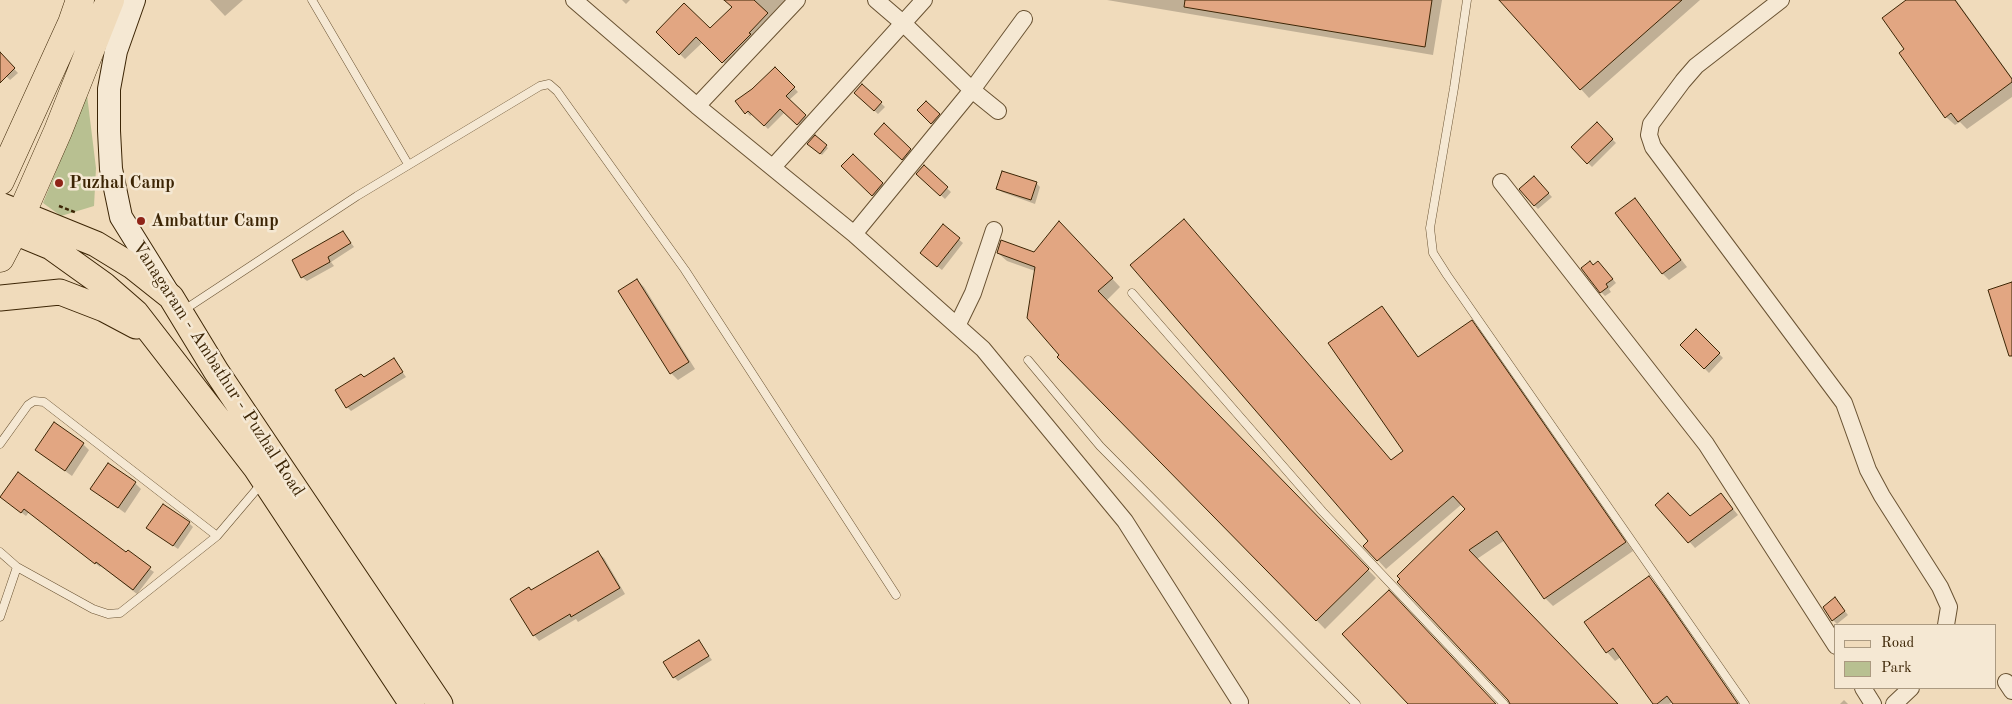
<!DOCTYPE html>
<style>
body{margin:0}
#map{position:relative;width:2012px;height:704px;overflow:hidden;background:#f0dbbb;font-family:"Old Standard TT",serif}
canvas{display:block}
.legend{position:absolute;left:1834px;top:624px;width:162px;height:65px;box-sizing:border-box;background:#f5e8d3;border:1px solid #ab9a81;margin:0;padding:6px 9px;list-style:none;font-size:15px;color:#3c2505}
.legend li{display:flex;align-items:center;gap:10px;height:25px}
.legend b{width:25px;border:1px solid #ab9a81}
</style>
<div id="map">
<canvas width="2012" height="704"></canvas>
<ul class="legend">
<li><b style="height:6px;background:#f0dbbb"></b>Road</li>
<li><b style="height:14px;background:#b8c091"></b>Park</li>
</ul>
</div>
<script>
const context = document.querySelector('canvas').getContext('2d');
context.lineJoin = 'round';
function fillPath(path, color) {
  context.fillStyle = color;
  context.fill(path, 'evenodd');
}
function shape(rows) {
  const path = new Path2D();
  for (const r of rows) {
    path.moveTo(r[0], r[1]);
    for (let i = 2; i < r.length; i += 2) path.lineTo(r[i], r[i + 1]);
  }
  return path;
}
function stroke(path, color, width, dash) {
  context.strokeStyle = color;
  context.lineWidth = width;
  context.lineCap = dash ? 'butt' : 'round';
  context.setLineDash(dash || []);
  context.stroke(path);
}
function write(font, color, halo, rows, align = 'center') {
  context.font = font + ' "Old Standard TT",serif';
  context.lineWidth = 5;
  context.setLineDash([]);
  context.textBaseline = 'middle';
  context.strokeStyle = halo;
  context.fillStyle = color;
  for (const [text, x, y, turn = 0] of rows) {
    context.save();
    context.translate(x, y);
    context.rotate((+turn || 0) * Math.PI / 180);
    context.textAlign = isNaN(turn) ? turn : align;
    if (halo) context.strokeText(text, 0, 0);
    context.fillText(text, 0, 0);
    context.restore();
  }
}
fillPath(shape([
 [87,95,96,168,94,206,61,216,43,203]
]), '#b8c091');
fillPath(shape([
 [210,0,243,0,225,16],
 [622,0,630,0,626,4],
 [732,0,790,0,728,67,703,42,685,59,657,32,710,30,733,7],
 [1107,0,1442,0,1433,55],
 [1501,0,1700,0,1589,98],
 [1908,0,1956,0,2012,78,2012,97,1967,129,1960,122,1955,125,1946,117,1906,49],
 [0,54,18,73,10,80,0,70],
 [775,68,798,92,789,100,809,120,802,128,785,112,768,129,753,114,750,116,737,102,753,90],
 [862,85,885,107,878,114,855,93],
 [926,102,943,119,936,127,919,110],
 [1597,124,1616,143,1592,167,1572,147],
 [884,125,914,154,906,163,876,134],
 [815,137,828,148,822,155,809,144],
 [853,156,886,188,877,199,843,166],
 [924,167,951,192,945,199,918,174],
 [1534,178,1552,197,1538,209,1534,205],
 [1036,183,1040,187,1035,204,1002,192,997,188],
 [1635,200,1687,267,1669,280,1663,274],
 [943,226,963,243,942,270,925,257],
 [1068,231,1120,287,1106,301,1376,578,1325,629,1059,357,1060,355,1035,271,1007,261,998,253,1034,253],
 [343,232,354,247,331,262,334,266,307,281,302,277],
 [1593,266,1602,266,1616,283,1609,289,1611,292,1605,296,1601,292],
 [637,280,644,287,695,369,678,380,671,373,620,291],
 [1382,307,1390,316,1419,358,1471,322,1480,330,1633,551,1553,606,1545,598,1505,540,1477,559,1617,704,1509,704,1509,700,1399,582,1467,509,1462,504,1386,569,1365,546,1370,542,1392,461,1404,451],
 [1696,330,1723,358,1709,373,1681,345],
 [394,360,406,377,351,411,347,407,364,378],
 [83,444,89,450,72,476,36,450],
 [135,483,141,489,125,513,92,489],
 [1721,494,1738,515,1695,548,1657,505,1690,518],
 [5,500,127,554,154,572,137,594,101,566,100,567,29,512,26,516],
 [189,523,193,527,178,549,152,531],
 [598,553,604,558,625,594,578,622,576,619,539,641,534,635,532,591],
 [1648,578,1657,586,1739,704,1674,704,1673,702,1669,704,1656,704,1621,657,1615,661,1607,652],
 [1835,599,1848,615,1837,624,1833,620],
 [699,642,712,660,678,681,674,677],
 [1844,700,1848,704,1840,704]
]), '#0003');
const building = shape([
 [724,0,754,0,768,13,749,33,751,34,722,63,696,37,679,55,656,32,684,3,710,28,732,7,724,0],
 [1185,0,1432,0,1425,47,1184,7,1185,0],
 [1499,0,1682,0,1580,90,1499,0],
 [1906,0,1955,0,2012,79,2012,82,1958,122,1951,113,1945,118,1899,53,1904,49,1882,18,1906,0],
 [0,52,15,68,0,83,0,52],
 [775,67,795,87,786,96,806,115,797,125,780,109,764,126,748,111,745,114,735,101,752,89,775,67],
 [862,84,882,102,874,111,854,93,862,84],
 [926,101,940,114,931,124,917,110,926,101],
 [1597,122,1613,139,1587,164,1571,147,1597,122],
 [884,123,911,149,902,160,874,134,884,123],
 [815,135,827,145,820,154,807,144,815,135],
 [853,154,883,183,872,196,841,166,853,154],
 [924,165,948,187,940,196,916,174,924,165],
 [1002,171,1037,182,1031,200,996,189,1002,171],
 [1534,176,1549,193,1534,206,1519,189,1534,176],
 [1635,198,1681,260,1662,274,1615,213,1635,198],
 [1184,219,1391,460,1403,451,1328,343,1382,306,1418,357,1472,320,1626,542,1544,599,1497,531,1469,550,1618,704,1510,704,1508,700,1397,582,1400,579,1397,576,1465,509,1453,496,1377,561,1363,546,1368,541,1130,265,1184,219],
 [1059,221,1113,278,1098,291,1369,569,1316,621,1057,357,1059,355,1027,318,1035,267,997,253,1001,240,1034,252,1059,221],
 [943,224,960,238,937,267,920,253,943,224],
 [343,231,351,243,328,257,330,262,301,278,292,260,343,231],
 [1590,261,1593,265,1598,261,1613,279,1606,284,1608,287,1600,293,1581,268,1590,261],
 [637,279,689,362,670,374,618,291,637,279],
 [2012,282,2012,356,2009,356,1988,290,2012,282],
 [1696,329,1720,353,1704,369,1680,345,1696,329],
 [394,358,403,372,346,408,335,390,361,374,364,377,394,358],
 [54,422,84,443,65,471,35,450,54,422],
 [108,463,136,482,118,508,90,489,108,463],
 [18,472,126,552,128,550,151,567,133,590,96,562,95,564,24,509,21,513,0,497,18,472],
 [1668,493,1690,516,1721,493,1733,509,1688,543,1655,505,1668,493],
 [163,504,190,522,173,546,146,528,163,504],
 [598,551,620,588,571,617,570,614,533,636,510,599,529,587,531,590,598,551],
 [1649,576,1665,598,1738,704,1673,704,1667,696,1657,704,1653,704,1613,648,1606,653,1584,622,1649,576],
 [1389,590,1496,704,1408,704,1342,634,1389,590],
 [1835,597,1845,611,1832,621,1823,607,1835,597],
 [699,640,709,656,673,678,663,662,699,640]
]);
fillPath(building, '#e2a682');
stroke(building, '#3c2505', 1);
const lane = shape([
 [312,0,408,164],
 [1467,0,1454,88,1430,228,1433,253,1447,275,1745,704],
 [1132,293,1322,511,1504,704],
 [184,310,357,196,540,86,549,84,557,91,685,270,896,595],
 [1028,360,1100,446,1356,704],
 [0,444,28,405,34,401,44,402,217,536],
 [0,552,17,567],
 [0,617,17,567,93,609,108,614,120,613,217,536,262,483]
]);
const street = shape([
 [574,0,697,106,854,234,983,349,1125,521,1240,702],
 [876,0,904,24,972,90,998,111],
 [1781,0,1696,66,1683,81,1651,124,1649,135,1653,147,1844,403,1868,470,1882,496,1940,587,1949,607,1946,625],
 [697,106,797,0],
 [773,167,924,0],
 [1501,182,1706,444,1836,646],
 [854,234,972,90,1024,19],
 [957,326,973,293,994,230],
 [2006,682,2012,691],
 [1863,688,1873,704],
 [1894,704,1911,688]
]);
const secondary = shape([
 [134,0,116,51,109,89,109,131,111,169,121,217,167,291]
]);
const primary = shape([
 [0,205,96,244,132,266,171,297,216,371,440,704],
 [0,226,51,247,104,285,136,313,256,468,412,704],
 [0,298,60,292,104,309,136,326]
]);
const highway = shape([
 [0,181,72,23,80,0],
 [0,258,13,233,58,131,110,0]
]);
stroke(lane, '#695232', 9);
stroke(street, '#695232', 18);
stroke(secondary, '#3c2505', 24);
stroke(primary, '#3c2505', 27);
stroke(highway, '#3c2505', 29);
stroke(shape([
 [59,206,77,213]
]), '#3c2505', 2.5, [4, 2.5]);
stroke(lane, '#f5e8d3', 8);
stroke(street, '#f5e8d3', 16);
stroke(secondary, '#f5e8d3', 22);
stroke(primary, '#f0dbbb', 25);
stroke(highway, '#f0dbbb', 28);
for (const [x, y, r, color] of [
 [59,183,5,"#8f2418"],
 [141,221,5,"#8f2418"]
]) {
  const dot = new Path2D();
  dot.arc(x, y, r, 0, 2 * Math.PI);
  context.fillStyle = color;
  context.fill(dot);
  stroke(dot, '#f5e8d3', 2);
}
write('bold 18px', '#3c2505', '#f5e8d3', [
 ["Puzhal Camp",69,183],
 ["Ambattur Camp",151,221]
], 'left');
write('18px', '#3c2505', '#f5e8d3', [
 ["Vanagaram - Ambathur - Puzhal Road",218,369,57]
]);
</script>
